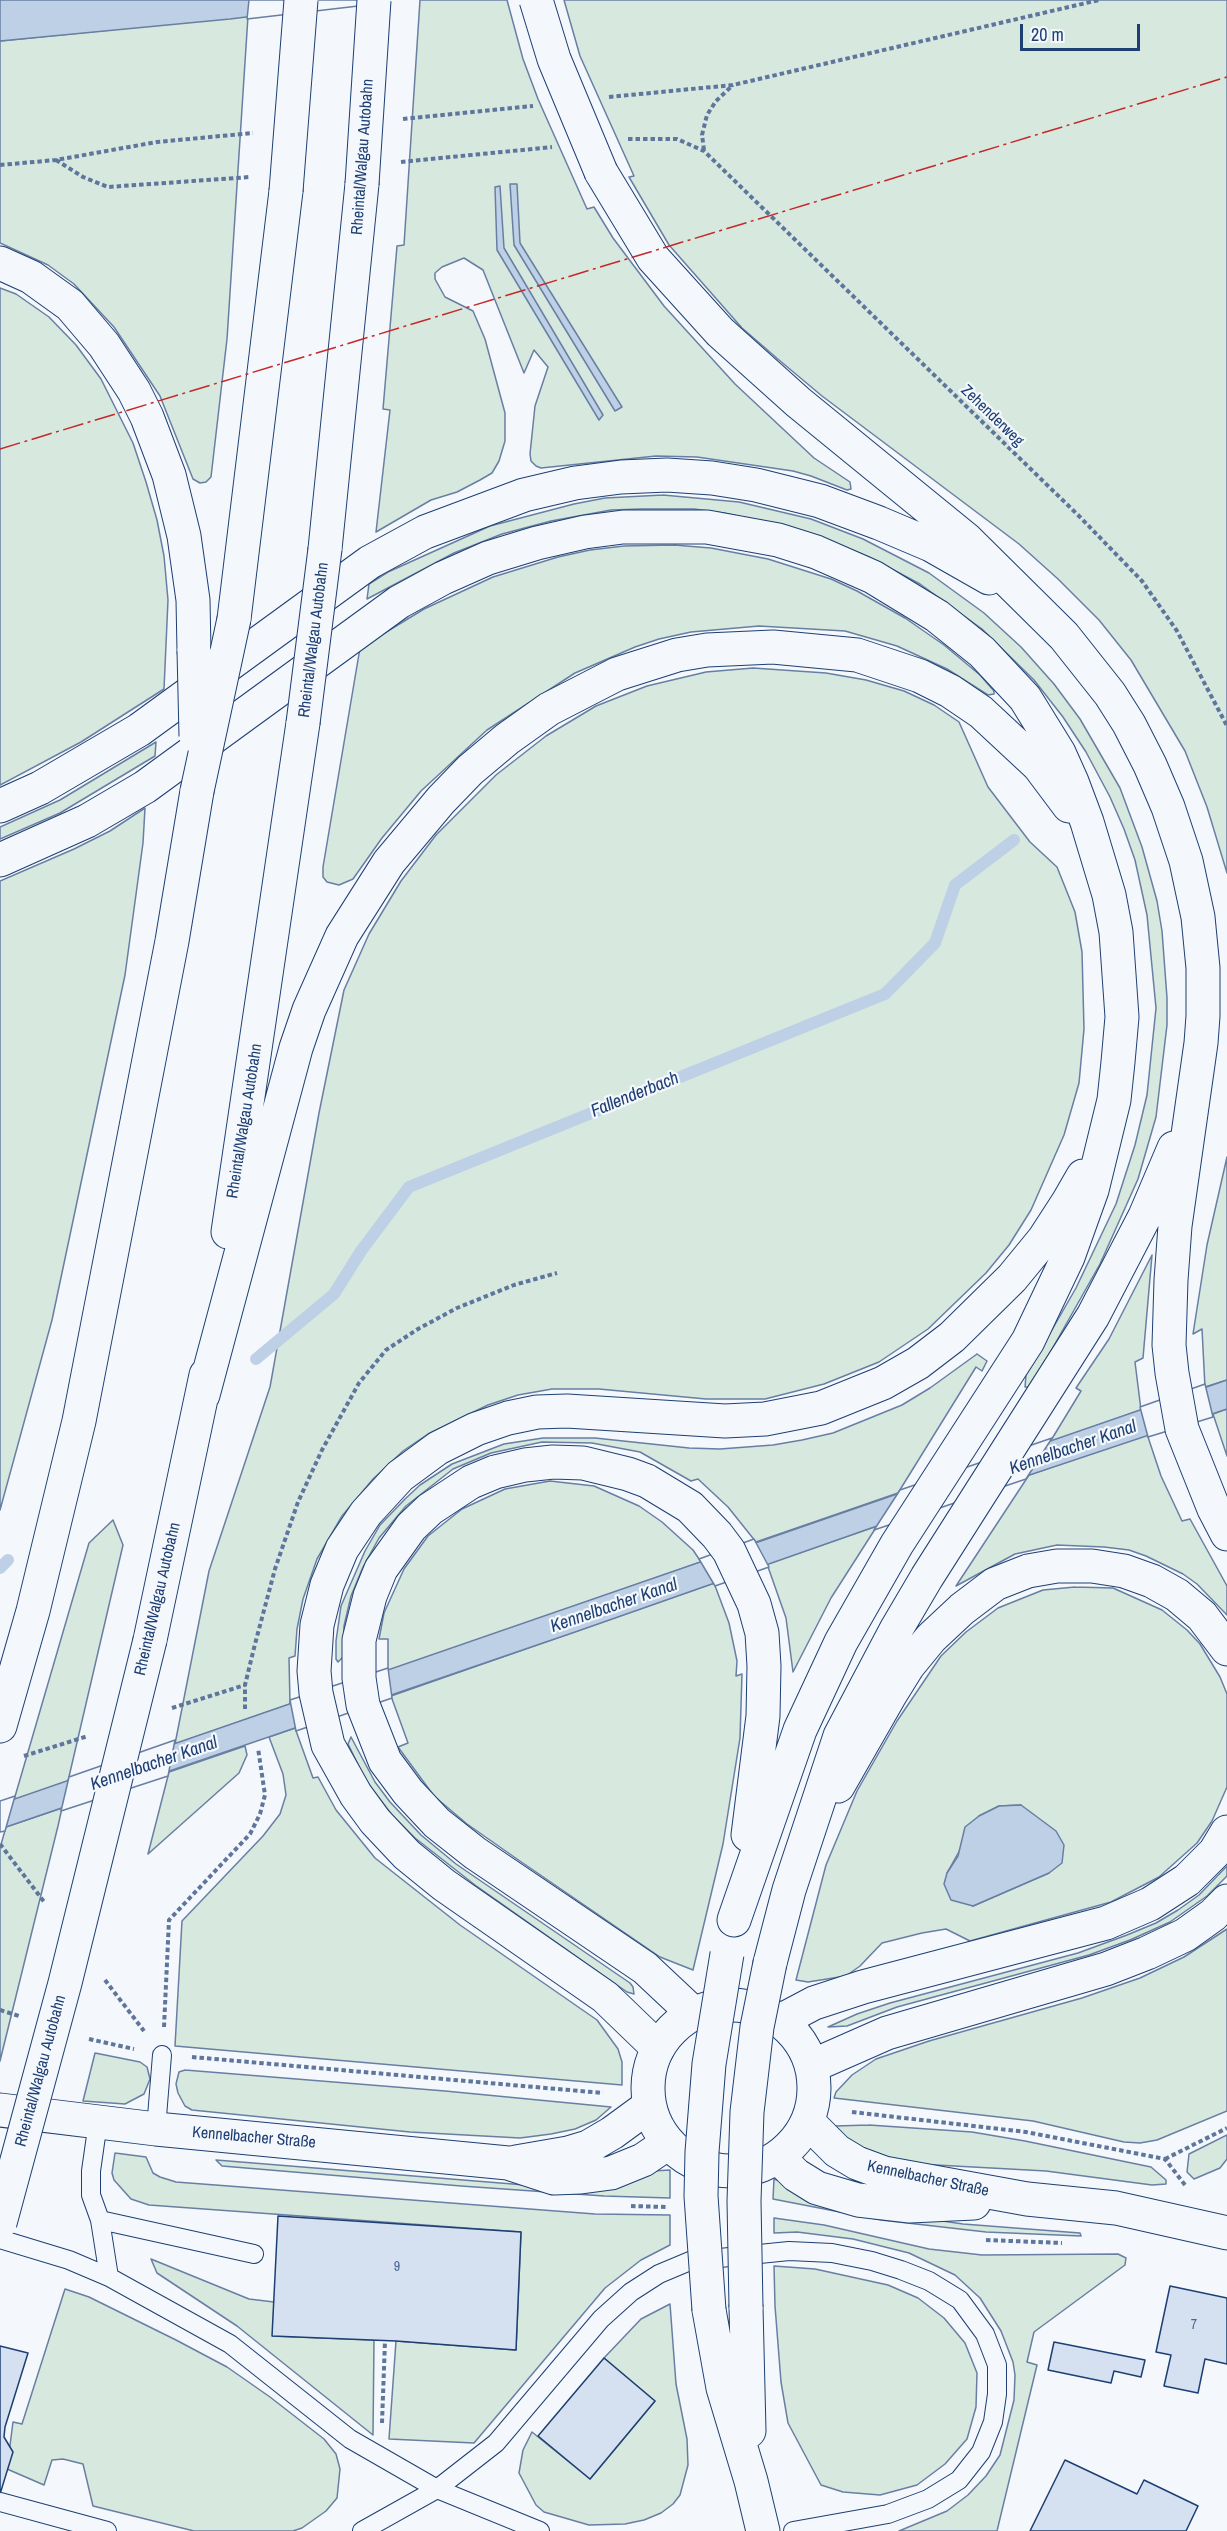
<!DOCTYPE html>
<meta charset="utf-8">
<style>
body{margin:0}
#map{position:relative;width:1227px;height:2531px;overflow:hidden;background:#f4f7fb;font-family:"Archivo Narrow",sans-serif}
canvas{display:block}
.scale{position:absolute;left:1020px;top:24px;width:120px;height:27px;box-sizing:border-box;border:3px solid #1d3f73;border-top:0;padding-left:8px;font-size:18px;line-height:21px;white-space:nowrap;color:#1d3f73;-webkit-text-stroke:4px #f4f7fb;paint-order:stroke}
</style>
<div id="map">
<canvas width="1227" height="2531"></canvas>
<div class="scale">20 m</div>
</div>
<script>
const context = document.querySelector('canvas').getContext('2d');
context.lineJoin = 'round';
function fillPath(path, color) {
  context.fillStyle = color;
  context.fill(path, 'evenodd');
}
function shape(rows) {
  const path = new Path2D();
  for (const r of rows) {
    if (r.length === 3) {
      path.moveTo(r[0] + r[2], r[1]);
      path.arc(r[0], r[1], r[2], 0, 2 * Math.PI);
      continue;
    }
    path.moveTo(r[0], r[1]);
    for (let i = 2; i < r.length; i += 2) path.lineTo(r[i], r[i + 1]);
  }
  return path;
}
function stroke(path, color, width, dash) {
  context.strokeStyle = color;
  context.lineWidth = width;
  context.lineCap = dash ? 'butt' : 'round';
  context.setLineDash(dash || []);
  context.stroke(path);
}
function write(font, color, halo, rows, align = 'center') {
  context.font = font + ' "Archivo Narrow",sans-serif';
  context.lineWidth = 4.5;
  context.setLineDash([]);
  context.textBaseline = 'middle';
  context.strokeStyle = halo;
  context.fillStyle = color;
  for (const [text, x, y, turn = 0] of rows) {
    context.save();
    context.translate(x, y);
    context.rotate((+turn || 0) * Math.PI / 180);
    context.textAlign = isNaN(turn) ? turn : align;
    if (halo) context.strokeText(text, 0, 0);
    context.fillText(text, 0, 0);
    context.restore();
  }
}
const green = shape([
 [420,0,507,0,523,59,538,99,587,209,594,207,613,238,664,306,735,384,814,458,850,482,851,489,847,490,811,476,793,471,697,457,656,456,541,468,536,466,531,461,530,454,535,406,548,367,534,350,524,373,483,270,464,258,442,267,435,273,435,279,445,297,473,311,485,339,505,413,505,441,499,461,492,473,480,480,457,492,431,500,376,532,390,410,383,409,397,246,404,245,420,0],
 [564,0,1227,0,1227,873,1207,807,1185,751,1131,660,1099,620,1058,579,1019,544,822,396,779,360,742,328,669,245,629,177,634,176,580,56,564,0],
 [248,16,227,339,211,477,206,482,200,483,193,479,160,396,114,327,74,284,48,265,0,243,0,41,248,16],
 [0,288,16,294,49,317,76,345,101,379,133,443,146,482,157,520,164,556,168,600,164,689,81,742,0,785,0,288],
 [663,495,739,502,811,519,863,539,929,573,984,613,1021,647,1054,684,1080,719,1120,788,1142,847,1157,901,1162,931,1167,998,1167,1025,1156,1117,1138,1179,1100,1264,1038,1374,1028,1387,1025,1387,1026,1375,1076,1288,1116,1204,1135,1145,1147,1095,1156,1008,1147,915,1135,860,1124,829,1110,797,1086,752,1063,717,1034,680,982,629,920,584,869,557,826,539,770,523,724,513,694,509,641,509,611,510,551,521,502,534,454,553,367,599,369,584,388,572,490,526,574,504,605,498,663,495],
 [674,545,711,548,768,559,831,579,857,591,905,618,944,645,980,675,994,691,994,694,988,695,947,669,897,646,845,631,759,626,691,632,659,639,635,647,575,673,487,730,421,791,382,838,353,879,339,885,327,882,323,877,323,867,360,648,424,609,493,577,558,557,590,550,624,546,674,545],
 [753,668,826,673,866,680,904,691,934,705,959,722,988,787,1030,842,1057,867,1075,912,1082,952,1084,1029,1079,1083,1064,1135,1031,1210,1009,1245,986,1273,928,1329,879,1362,824,1384,765,1399,706,1399,599,1389,552,1389,518,1395,488,1405,428,1434,403,1451,373,1479,342,1516,317,1559,303,1599,297,1629,295,1656,289,1658,290,1704,175,1744,209,1571,270,1387,319,1113,344,990,369,934,401,881,436,835,496,775,546,736,596,706,647,686,706,672,753,668],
 [156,742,155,756,60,813,0,839,0,827,60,800,156,742],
 [145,808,143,843,125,975,52,1320,0,1510,0,881,74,849,110,831,145,808],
 [1227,1157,1227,1380,1205,1387,1202,1329,1193,1334,1207,1245,1227,1157],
 [1152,1255,1143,1358,1135,1362,1141,1410,1050,1442,1081,1391,1076,1388,1109,1339,1152,1255],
 [977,1354,987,1361,982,1371,976,1367,898,1493,756,1542,728,1507,698,1479,691,1481,640,1452,592,1443,542,1442,491,1453,453,1469,406,1506,379,1538,363,1567,351,1596,344,1626,343,1657,338,1662,336,1659,336,1641,341,1606,365,1551,380,1525,405,1499,420,1485,452,1464,504,1444,543,1438,595,1438,689,1448,720,1449,773,1445,802,1440,833,1433,902,1405,930,1388,977,1354],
 [1227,1409,1227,1456,1213,1414,1227,1409],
 [1147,1434,1161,1476,1182,1521,1190,1519,1227,1586,1227,1615,1197,1584,1183,1574,1146,1556,1129,1550,1104,1547,1057,1545,1015,1554,956,1586,1029,1475,1147,1434],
 [550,1481,594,1486,639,1506,662,1522,693,1550,701,1562,388,1671,388,1639,379,1639,384,1613,404,1569,428,1536,462,1509,505,1489,550,1481],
 [113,1520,123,1545,68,1781,14,1800,89,1543,113,1520],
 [877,1526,831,1598,793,1672,786,1618,767,1564,877,1526],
 [714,1583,729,1623,737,1661,736,1676,742,1674,740,1738,723,1844,693,1970,660,1957,517,1859,467,1824,434,1796,398,1747,408,1743,391,1696,714,1583],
 [1075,1587,1113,1588,1162,1610,1187,1630,1200,1644,1220,1677,1227,1694,1227,1787,1212,1821,1197,1843,1159,1877,1111,1902,970,1941,946,1929,922,1933,882,1943,860,1966,846,1976,808,1982,796,1980,826,1865,857,1791,897,1721,941,1656,966,1632,998,1608,1043,1590,1075,1587],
 [1021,1805,1049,1873,973,1906,947,1873,979,1816,999,1806,1021,1805],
 [295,1728,313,1778,318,1777,336,1810,375,1858,460,1925,597,2020,618,2049,622,2062,622,2085,175,2046,182,1921,263,1836,280,1814,286,1795,283,1774,269,1737,295,1728],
 [351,1737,375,1782,390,1802,421,1835,456,1864,630,1983,633,1987,634,1994,627,1992,475,1885,415,1838,392,1815,365,1779,348,1744,351,1737],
 [245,1746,247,1755,239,1773,148,1854,169,1772,245,1746],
 [62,1808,58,1826,0,2061,0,1848,6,1827,62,1808],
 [1227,1866,1227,1876,1207,1896,1170,1922,1130,1940,1089,1955,897,2007,847,2026,828,2027,857,2014,890,2003,1078,1953,1127,1935,1156,1923,1178,1910,1199,1895,1227,1866],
 [1227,1929,1227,2111,1157,2140,1140,2143,1124,2142,1033,2121,834,2098,836,2092,852,2075,876,2059,929,2041,1082,1998,1140,1978,1184,1957,1227,1929],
 [95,2053,140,2062,147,2067,150,2079,144,2094,125,2104,83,2101,95,2053],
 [185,2070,445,2091,611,2107,596,2120,575,2129,551,2134,520,2138,410,2132,192,2110,185,2106,178,2093,176,2084,179,2072,185,2070],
 [869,2125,972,2132,1025,2141,1151,2167,1166,2180,1166,2184,1152,2185,1046,2171,918,2164,858,2150,835,2126,869,2125],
 [1227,2135,1227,2159,1220,2168,1194,2179,1187,2172,1189,2154,1227,2135],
 [115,2153,146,2157,153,2173,160,2177,176,2182,595,2214,670,2215,670,2245,641,2260,605,2288,474,2443,389,2439,396,2341,516,2350,521,2232,149,2205,131,2199,114,2180,112,2173,115,2153],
 [216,2160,562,2188,653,2171,670,2170,670,2198,604,2196,461,2186,222,2166,216,2160],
 [774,2179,853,2208,963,2224,1080,2233,1081,2236,986,2232,881,2220,773,2199,774,2179],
 [774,2218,824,2225,929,2249,982,2255,1118,2254,1126,2258,1125,2265,1034,2332,1027,2362,1037,2365,997,2531,899,2531,947,2511,968,2495,986,2476,1000,2455,1014,2400,1015,2375,1013,2362,1001,2331,980,2298,955,2275,909,2253,853,2239,797,2232,774,2233,774,2218],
 [151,2259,249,2299,274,2302,273,2336,374,2340,373,2435,237,2326,157,2273,151,2259],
 [774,2266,815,2269,888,2285,918,2298,944,2318,965,2343,977,2373,976,2407,967,2439,945,2464,917,2485,880,2495,843,2492,821,2485,788,2423,781,2382,775,2306,774,2266],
 [65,2289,89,2297,176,2340,227,2367,270,2397,324,2439,336,2454,340,2469,337,2498,326,2511,302,2528,293,2531,194,2531,93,2506,83,2464,63,2459,52,2460,44,2485,7,2469,13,2422,22,2424,65,2289],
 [670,2304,676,2384,687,2439,688,2465,680,2495,673,2504,661,2513,644,2520,625,2524,589,2525,544,2512,536,2505,519,2473,523,2450,532,2432,590,2479,655,2401,604,2358,641,2319,670,2304]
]);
fillPath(green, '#d7e8df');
stroke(green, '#687fa3', 1.5);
const water = shape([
 [0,0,384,0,230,19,0,41,0,0],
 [510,184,517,184,520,243,622,407,615,411,514,245,510,184],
 [500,186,504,248,603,415,599,420,497,250,495,187,500,186],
 [1227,1380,1227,1409,877,1526,578,1631,0,1829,0,1804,1227,1380],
 [1021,1805,1056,1831,1064,1845,1062,1863,1049,1873,973,1906,951,1900,944,1884,947,1873,958,1856,965,1827,979,1816,999,1806,1021,1805]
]);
fillPath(water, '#bed0e5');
stroke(water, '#687fa3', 1.5);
const pier = shape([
 [249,0,387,0,384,3,247,19,249,0],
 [1205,1384,1213,1417,1148,1437,1140,1407,1205,1384],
 [1052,1438,1026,1479,874,1530,900,1490,1052,1438],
 [754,1539,769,1567,715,1586,699,1559,754,1539],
 [388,1668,392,1698,296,1731,290,1700,388,1668],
 [175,1740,168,1776,61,1811,69,1777,175,1740],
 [15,1796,5,1831,0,1832,0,1801,15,1796]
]);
fillPath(pier, '#f4f7fb');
stroke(pier, '#687fa3', 1.5);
stroke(shape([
 [256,1359,334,1294,361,1251,409,1187,885,994,935,943,955,885,1014,840],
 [0,1568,8,1560]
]), '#bed0e5', 12);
const building = shape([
 [278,2216,521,2232,516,2350,396,2341,272,2336,278,2216],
 [1170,2286,1227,2298,1227,2364,1205,2359,1198,2393,1164,2386,1171,2355,1156,2352,1170,2286],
 [1054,2342,1145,2360,1141,2377,1114,2371,1111,2383,1048,2370,1054,2342],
 [0,2346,28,2353,5,2427,4,2437,13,2452,0,2494,0,2346],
 [604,2358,655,2401,590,2479,538,2436,604,2358],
 [1065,2460,1137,2494,1144,2480,1198,2506,1186,2531,1030,2531,1065,2460]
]);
fillPath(building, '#d5e0f0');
stroke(building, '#1d3f73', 1.5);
const lane = shape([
 [98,2122,91,2171,91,2195,100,2220,254,2254],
 [156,2129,162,2055],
 [100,2220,109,2277,230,2344,350,2439,437,2489,540,2531],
 [0,2239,69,2260,109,2277],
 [0,2502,107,2531],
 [362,2531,437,2489,496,2443,601,2319,631,2292,659,2274,690,2261,789,2251,832,2253,872,2261,901,2270,929,2281,960,2300,985,2334,997,2365,997,2394,993,2422,981,2452,959,2480,928,2499,888,2514,793,2531]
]);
const secondary = shape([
 [731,2088,83],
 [0,2110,156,2129,508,2163,554,2178,581,2177,611,2173,643,2160,668,2143],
 [808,2122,837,2151,857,2163,884,2173,1027,2199,1116,2208,1227,2233],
 [778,2157,796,2175,817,2188,858,2200,910,2206,974,2203],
 [516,2162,568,2153,588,2147,612,2133,649,2106]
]);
const highway = shape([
 [601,172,653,258,720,332,798,402,966,539,1064,636,1110,694,1129,724,1150,765,1168,807,1186,861,1198,917,1203,968,1203,1016,1201,1043,1175,1226,1171,1280,1169,1345,1172,1373,1182,1429,1214,1509,1227,1534],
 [0,263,31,277,70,305,104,345,134,391,147,417,169,475,184,536,193,600,194,651],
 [325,549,362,184],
 [234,619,286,191],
 [0,806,40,788,139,730,370,562,425,532,524,495,575,483,621,477,667,475,712,478,756,485,820,501,879,523,931,545,989,578],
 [0,860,87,821,145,787,399,602,443,578,488,558,537,543,585,532,623,527,707,527,778,540,816,552,873,577,937,616,982,652,1025,698,1059,753,1072,782,1087,822,1109,895,1116,932,1122,1017,1118,1062,1114,1100,1092,1190,1068,1257,1028,1341,897,1544,841,1642,800,1730,734,1920],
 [228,1232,303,723],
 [203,1395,296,1048,309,1010,342,936,389,862,441,800,470,770,507,739,549,709,617,674,677,655,707,650,773,647,857,655,920,676,950,691,981,712,1039,766,1069,806],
 [150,1640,206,1375],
 [0,1726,33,1611,79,1421,172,941,197,791],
 [838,1786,890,1695,908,1666,931,1638,962,1609,995,1584,1028,1571,1057,1566,1092,1566,1124,1571,1152,1581,1177,1595,1202,1616,1227,1649],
 [770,1963,789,1890,840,1736,897,1628,927,1577,1093,1316,1145,1216,1174,1148],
 [694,2014,645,1968,475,1853,437,1823,408,1792,385,1761,363,1705,359,1678,359,1640,370,1596,381,1569,411,1527,430,1509,471,1482,495,1472,525,1465,553,1462,583,1463,628,1474,647,1481,690,1507,717,1535,729,1551,754,1604,762,1633,764,1666,763,1716,748,1835],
 [780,2021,814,2003,863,1987,1106,1923,1150,1904,1187,1880,1215,1852,1227,1832],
 [658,2048,605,1997,444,1885,407,1855,375,1821,356,1795,328,1745,316,1693,314,1671,317,1625,327,1585,342,1549,366,1513,400,1476,438,1448,476,1429,508,1418,537,1412,567,1411,725,1421,765,1419,821,1408,883,1383,918,1363,952,1337,1012,1278,1044,1239,1068,1202,1083,1176],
 [812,2066,887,2033,1106,1969,1147,1953,1185,1935,1213,1915,1227,1901],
 [746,2307,749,2431],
 [709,2310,723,2388,751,2481,763,2531]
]);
stroke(lane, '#1d3f73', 20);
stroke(secondary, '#1d3f73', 35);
stroke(highway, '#1d3f73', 35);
stroke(shape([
 [609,97,733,85,1099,0],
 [403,119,533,106],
 [628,139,677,139,704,151,1080,517,1142,581,1177,631,1227,726],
 [704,150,702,135,707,115,716,101,733,85],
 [56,160,83,177,108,187,250,177],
 [401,162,552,147],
 [0,165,56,160,157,142,253,133],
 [172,1708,245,1685],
 [245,1709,245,1685,255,1644,275,1569,298,1502,322,1450,359,1383,386,1350,418,1329,457,1308,514,1285,557,1273],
 [24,1756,88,1736],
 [0,1844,45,1903],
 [105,1980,144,2031],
 [0,2010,19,2016],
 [164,2027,169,1920,250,1834,260,1814,265,1795,258,1748],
 [89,2039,134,2049],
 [192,2057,603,2093],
 [852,2112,1026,2132,1165,2159,1185,2185],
 [1165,2159,1227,2128],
 [631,2206,666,2207],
 [986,2240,1062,2243],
 [382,2423,385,2341]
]), '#5e769c', 4, [4.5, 3]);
stroke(lane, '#f4f7fb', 18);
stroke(secondary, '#f4f7fb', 33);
stroke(highway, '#f4f7fb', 33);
const highwayBridge = shape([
 [536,0,554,59,601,172],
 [362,184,374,0],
 [286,191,301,0],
 [194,651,196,736],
 [303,723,325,549],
 [197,791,234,619],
 [0,2223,65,1983,150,1640],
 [746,2307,744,2201,747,2112,757,2027,770,1963],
 [709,2310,701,2196,702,2152,709,2064,727,1954]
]);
stroke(highwayBridge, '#1d3f73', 35, []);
stroke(highwayBridge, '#f4f7fb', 33);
stroke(shape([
 [0,449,1227,77]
]), '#c62828', 1.5, [21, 4.5, 3, 4.5]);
write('14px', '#4b6792', null, [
 ["9",397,2267],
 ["7",1194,2325]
]);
write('16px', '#1d3f73', '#f4f7fb', [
 ["Rheintal/Walgau Autobahn",363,157,-86],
 ["Zehenderweg",992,416,44],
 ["Rheintal/Walgau Autobahn",314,640,-83],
 ["Rheintal/Walgau Autobahn",245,1121,-81],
 ["Rheintal/Walgau Autobahn",158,1599,-77],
 ["Rheintal/Walgau Autobahn",41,2071,-75],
 ["Kennelbacher Straße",254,2138,5],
 ["Kennelbacher Straße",928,2179,12]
]);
write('italic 18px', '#1d3f73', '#f4f7fb', [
 ["Fallenderbach",635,1095,-22],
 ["Kennelbacher Kanal",1073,1448,-19],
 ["Kennelbacher Kanal",614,1606,-19],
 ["Kennelbacher Kanal",154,1764,-19]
]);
</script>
